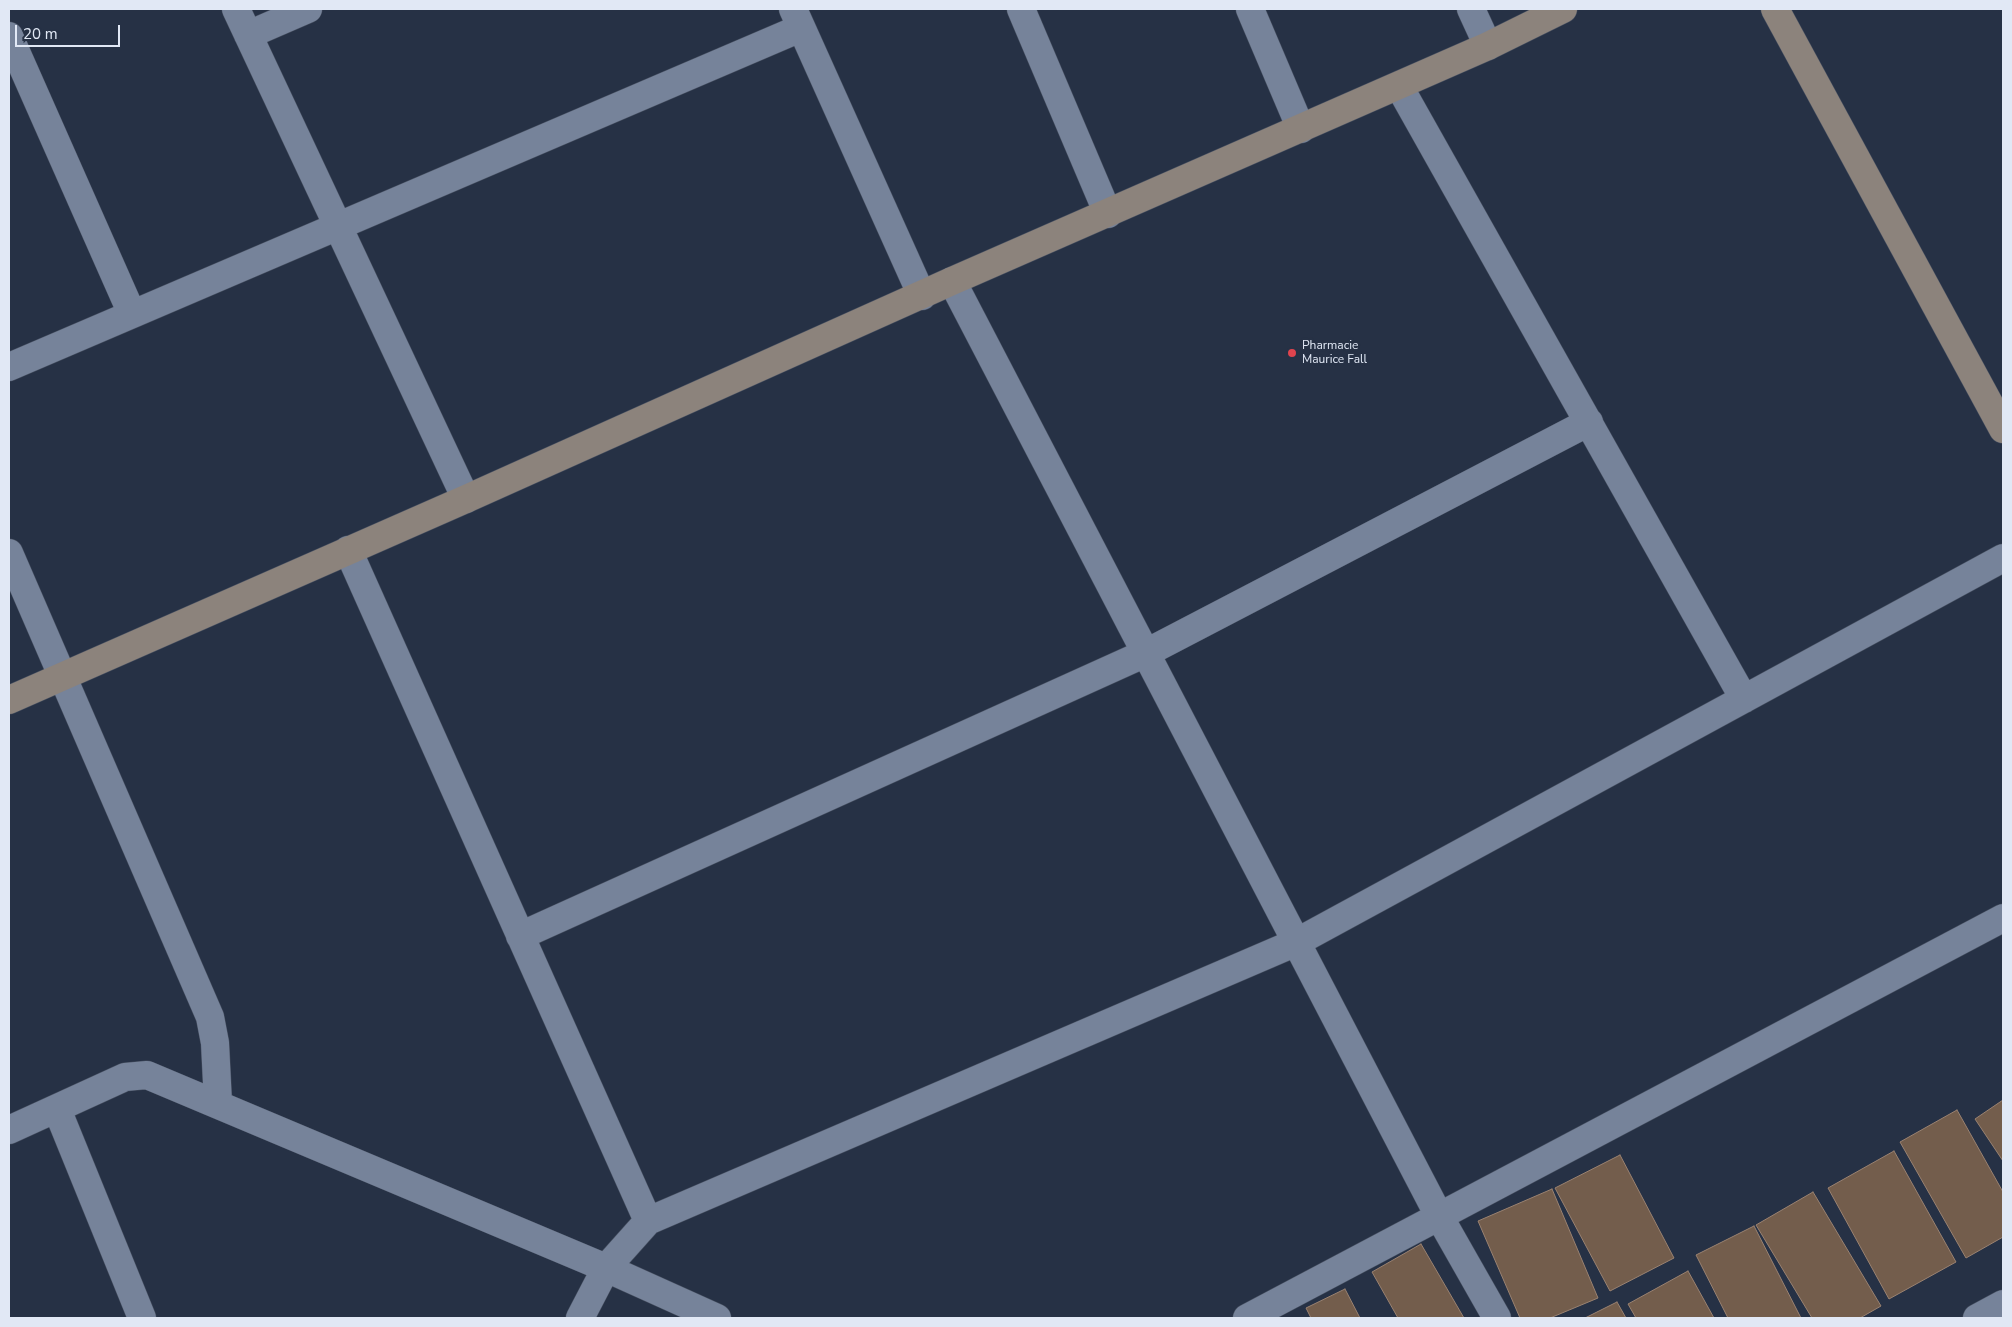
<!DOCTYPE html>
<style>
body{margin:0}
#map{position:relative;width:2012px;height:1327px;overflow:hidden;background:#263145;font-family:"Nunito Sans",sans-serif}
canvas{display:block}
.frame{position:absolute;inset:0;border:10px solid #e1e8f5;pointer-events:none}
.scale{position:absolute;left:15px;top:25px;width:105px;height:22px;box-sizing:border-box;border:2px solid #e1e8f5;border-top:0;padding-left:6px;font-size:15px;line-height:18px;white-space:nowrap;color:#e1e8f5;-webkit-text-stroke:4px #263145;paint-order:stroke}
</style>
<div id="map">
<canvas width="2012" height="1327"></canvas>
<div class="frame"></div>
<div class="scale">20 m</div>
</div>
<script>
const context = document.querySelector('canvas').getContext('2d');
context.lineJoin = 'round';
function fillPath(path, color) {
  context.fillStyle = color;
  context.fill(path, 'evenodd');
}
function shape(rows) {
  const path = new Path2D();
  for (const r of rows) {
    path.moveTo(r[0], r[1]);
    for (let i = 2; i < r.length; i += 2) path.lineTo(r[i], r[i + 1]);
  }
  return path;
}
function stroke(path, color, width, dash) {
  context.strokeStyle = color;
  context.lineWidth = width;
  context.lineCap = dash ? 'butt' : 'round';
  context.setLineDash(dash || []);
  context.stroke(path);
}
function write(font, color, halo, rows, align = 'center') {
  context.font = font + ' "Nunito Sans",sans-serif';
  context.lineWidth = 4.5;
  context.setLineDash([]);
  context.textBaseline = 'middle';
  context.strokeStyle = halo;
  context.fillStyle = color;
  for (const [text, x, y, turn = 0] of rows) {
    context.save();
    context.translate(x, y);
    context.rotate((+turn || 0) * Math.PI / 180);
    context.textAlign = isNaN(turn) ? turn : align;
    if (halo) context.strokeText(text, 0, 0);
    context.fillText(text, 0, 0);
    context.restore();
  }
}
const building = shape([
 [2003,1100,2003,1161,1975,1119,2003,1100],
 [1957,1110,2003,1192,2003,1237,1966,1258,1900,1142,1957,1110],
 [1894,1151,1956,1262,1889,1299,1828,1188,1894,1151],
 [1620,1155,1674,1258,1610,1291,1555,1188,1620,1155],
 [1552,1189,1598,1298,1550,1318,1520,1318,1478,1221,1552,1189],
 [1813,1192,1881,1306,1860,1318,1812,1318,1756,1225,1813,1192],
 [1754,1226,1801,1318,1728,1318,1696,1255,1754,1226],
 [1421,1244,1464,1318,1398,1318,1372,1272,1421,1244],
 [1688,1271,1714,1318,1636,1318,1628,1304,1688,1271],
 [1345,1289,1360,1318,1311,1318,1306,1308,1345,1289],
 [1617,1302,1626,1318,1585,1318,1617,1302]
]);
fillPath(building, '#735d4c');
stroke(building, '#9a8271', 1);
const street = shape([
 [236,9,466,499],
 [793,9,922,296],
 [1021,9,1108,214],
 [1250,9,1301,129],
 [1471,9,1488,46],
 [248,35,308,9],
 [9,36,132,314],
 [1399,86,1744,699],
 [952,281,1439,1216,1497,1318],
 [9,367,801,28],
 [348,550,648,1221],
 [9,553,210,1017,215,1043,218,1103],
 [520,936,1146,653,1589,422],
 [57,1109,142,1318],
 [9,1130,125,1077,147,1075,606,1268,717,1318],
 [580,1318,606,1268,648,1221,1297,942,2003,558],
 [1247,1318,2003,918],
 [1977,1318,2003,1304]
]);
const secondary = shape([
 [1775,9,2003,429],
 [9,700,466,499,952,281,1488,46,1563,9]
]);
stroke(street, '#464f60', 29);
stroke(secondary, '#464f60', 29);
stroke(street, '#76839a', 28);
stroke(secondary, '#8c837c', 28);
for (const [x, y, r, color] of [
 [1292,353,5,"#e0444e"]
]) {
  const dot = new Path2D();
  dot.arc(x, y, r, 0, 2 * Math.PI);
  context.fillStyle = color;
  context.fill(dot);
  stroke(dot, '#263145', 2);
}
write('12px', '#e1e8f5', '#263145', [
 ["Pharmacie",1302,346],
 ["Maurice Fall",1302,360]
], 'left');
</script>
